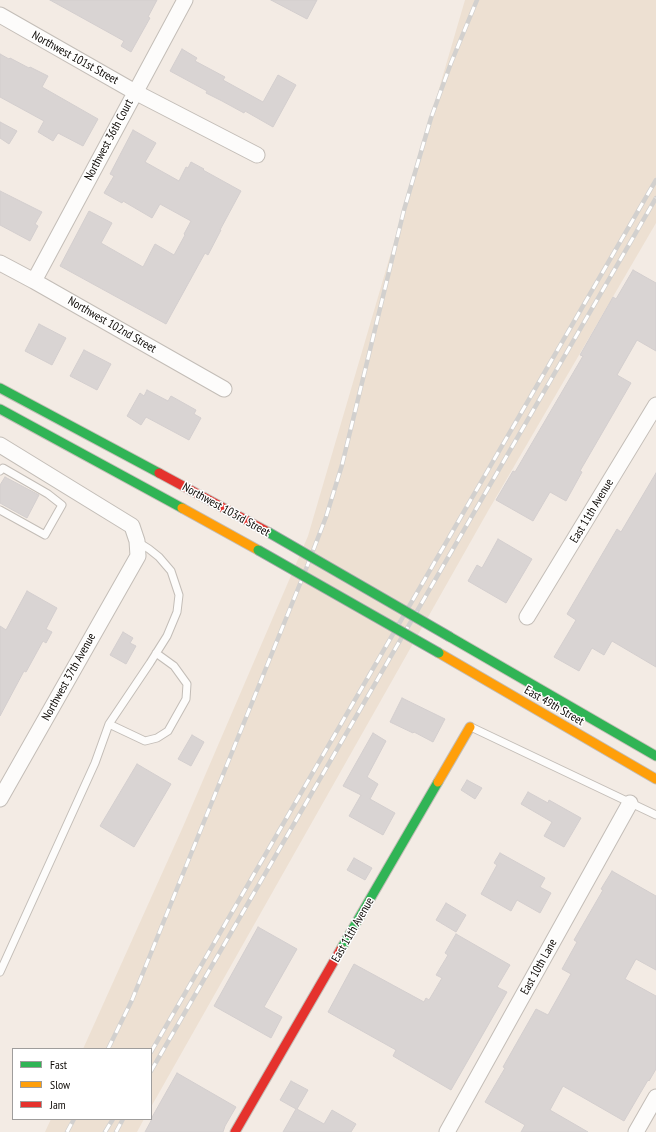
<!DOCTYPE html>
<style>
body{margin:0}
#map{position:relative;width:656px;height:1132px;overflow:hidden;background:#f3ebe4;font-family:"PT Sans Narrow",sans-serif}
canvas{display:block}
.legend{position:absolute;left:12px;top:1048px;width:140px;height:72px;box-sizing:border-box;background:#fff;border:1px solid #9f9d9c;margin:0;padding:5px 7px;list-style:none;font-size:12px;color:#0f0b07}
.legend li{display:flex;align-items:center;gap:8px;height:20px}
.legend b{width:20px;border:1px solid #9f9d9c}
</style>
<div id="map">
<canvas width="656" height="1132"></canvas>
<ul class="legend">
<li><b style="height:5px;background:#30b455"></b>Fast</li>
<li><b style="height:5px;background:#ff9f0a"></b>Slow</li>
<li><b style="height:5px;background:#e5322d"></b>Jam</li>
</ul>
</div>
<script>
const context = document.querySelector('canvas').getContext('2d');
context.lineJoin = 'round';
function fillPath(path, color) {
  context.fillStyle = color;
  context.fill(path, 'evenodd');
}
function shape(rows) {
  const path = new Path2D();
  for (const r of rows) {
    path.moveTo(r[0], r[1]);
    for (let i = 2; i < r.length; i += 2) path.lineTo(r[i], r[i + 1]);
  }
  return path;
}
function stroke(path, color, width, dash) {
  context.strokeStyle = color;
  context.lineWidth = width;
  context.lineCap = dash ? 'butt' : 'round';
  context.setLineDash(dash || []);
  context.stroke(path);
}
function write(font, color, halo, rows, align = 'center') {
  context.font = font + ' "PT Sans Narrow",sans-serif';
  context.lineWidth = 3;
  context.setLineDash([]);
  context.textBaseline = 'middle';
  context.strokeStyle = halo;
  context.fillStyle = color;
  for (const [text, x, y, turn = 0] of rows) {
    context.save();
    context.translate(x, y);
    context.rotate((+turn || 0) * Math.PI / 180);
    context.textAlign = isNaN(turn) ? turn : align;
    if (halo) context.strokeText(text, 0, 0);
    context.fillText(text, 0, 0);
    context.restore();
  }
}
fillPath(shape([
 [465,0,656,0,656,223,488,511,151,1107,151,1049,83,1049,182,829,308,536],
 [51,1119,144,1119,137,1132,45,1132]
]), '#ede0d2');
const building = shape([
 [50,0,157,0,148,17,150,18,131,52,121,46,124,41,50,0],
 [271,0,317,0,307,19,271,0],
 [182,49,197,58,195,61,225,77,223,80,263,102,278,75,296,85,273,127,245,111,244,113,222,101,206,93,207,91,170,71,182,49],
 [0,54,9,59,10,58,29,68,30,67,48,76,42,87,98,119,83,146,58,133,53,141,38,132,44,121,0,97,0,54],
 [0,122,17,131,9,144,0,138,0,122],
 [133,130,156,143,145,162,179,181,186,167,188,168,191,162,204,169,203,170,241,191,220,230,221,230,208,255,205,253,166,324,60,266,89,211,112,223,101,243,143,267,155,244,174,255,185,235,184,234,191,221,160,204,152,218,123,201,122,203,104,193,114,176,110,174,133,130],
 [0,191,42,212,35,224,38,226,30,241,0,225,0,191],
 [633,270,656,283,656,351,637,340,617,375,631,383,580,471,582,472,566,501,550,492,533,521,496,500,513,471,515,472,583,356,580,355,613,297,616,299,633,270],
 [39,324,66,338,52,365,25,351,39,324],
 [84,350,111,364,97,390,70,376,84,350],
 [147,390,168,401,171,396,196,410,194,414,201,418,189,440,146,417,141,425,127,416,140,393,144,396,147,390],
 [656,473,656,667,612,641,604,655,592,648,579,671,554,657,576,620,567,614,617,529,621,532,656,473],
 [5,477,39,495,27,518,0,503,0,485,5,477],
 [498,539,532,559,506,603,468,581,477,565,482,568,498,539],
 [27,591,57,608,46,629,52,632,46,643,43,641,26,672,24,671,0,716,0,626,6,630,27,591],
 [123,632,133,638,130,643,136,646,126,664,110,655,123,632],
 [402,698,445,719,433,742,414,732,413,733,390,722,402,698],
 [373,733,386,741,367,777,378,784,370,799,395,813,383,835,349,816,361,795,343,786,373,733],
 [192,735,204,742,191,766,178,759,192,735],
 [137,764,171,784,134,847,100,826,137,764],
 [467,780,482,788,475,799,461,790,467,780],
 [528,792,548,803,549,800,581,818,564,847,544,836,552,822,521,804,528,792],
 [500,853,545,878,540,887,551,893,540,913,517,900,511,911,481,894,497,865,494,863,500,853],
 [354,858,372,868,365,880,347,870,354,858],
 [612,871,656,896,656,970,636,959,625,979,656,996,656,1069,649,1081,648,1080,624,1121,563,1086,550,1110,588,1132,521,1132,525,1125,485,1102,505,1068,503,1067,536,1009,548,1015,571,974,562,969,577,942,574,940,603,890,601,889,612,871],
 [446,903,466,915,456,932,436,920,446,903],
 [258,927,297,949,264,1007,282,1017,271,1038,214,1006,258,927],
 [456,934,510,965,497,987,507,992,451,1090,393,1056,396,1050,328,1012,354,964,424,1002,426,998,429,1000,442,978,436,975,448,955,445,953,456,934],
 [177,1073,236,1107,225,1126,223,1132,145,1132,152,1119,151,1119,177,1073],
 [291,1081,308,1090,297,1109,324,1124,332,1110,356,1124,351,1132,283,1132,296,1109,280,1100,291,1081]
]);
fillPath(building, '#d9d4d3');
stroke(building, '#d3cece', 1);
const lane = shape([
 [0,471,3,468,48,494,62,505,45,535,0,510],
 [109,724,145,741,157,738,168,731,186,699,187,684,174,666,156,653],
 [471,727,656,815],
 [0,972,95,763,109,724,150,663,167,636,177,612,179,595,171,571,159,557,149,549,138,542]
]);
const street = shape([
 [0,15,135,92,257,155],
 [0,263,34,281,224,389],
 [34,281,185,0],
 [0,445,132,526,137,541,138,556,0,799],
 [527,617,656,405],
 [447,1132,630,803],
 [636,1132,656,1097]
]);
const fast = shape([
 [0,388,159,473],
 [0,409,182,508],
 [450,637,656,756],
 [341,949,438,782]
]);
const slow = shape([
 [182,508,258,550],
 [439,653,656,779],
 [438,782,470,727]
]);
const jam = shape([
 [159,473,268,532],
 [235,1132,341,949]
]);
stroke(lane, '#c3bdb7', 9);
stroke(street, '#c3bdb7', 17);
stroke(fast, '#c3bdb7', 11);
stroke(slow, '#c3bdb7', 11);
stroke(jam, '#c3bdb7', 11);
stroke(lane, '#fdfcfb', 7);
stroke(street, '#fdfcfb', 15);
stroke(fast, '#30b455', 9);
stroke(slow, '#ff9f0a', 9);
stroke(jam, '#e5322d', 9);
const rail = shape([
 [108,1049,132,1000,306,569,326,517,342,465,404,210,431,118,451,63,477,0],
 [151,1052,656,180],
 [151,1071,656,198],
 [67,1132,74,1119],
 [105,1132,113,1119],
 [116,1132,123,1119]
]);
stroke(rail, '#d2d0ce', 4.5);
stroke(rail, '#fff', 3, [9]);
const fastBridge = shape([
 [268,532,450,637],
 [258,550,439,653]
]);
stroke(fastBridge, '#a4a8ab', 11, []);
stroke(fastBridge, '#30b455', 9);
write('12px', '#0f0b07', '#fff', [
 ["Northwest 101st Street",75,58,29],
 ["Northwest 36th Court",109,140,-62],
 ["Northwest 102nd Street",112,325,30],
 ["Northwest 103rd Street",226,510,29],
 ["East 11th Avenue",592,511,-59],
 ["Northwest 37th Avenue",69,677,-61],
 ["East 49th Street",554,706,30],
 ["East 11th Avenue",353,930,-60],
 ["East 10th Lane",539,967,-61]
]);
</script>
